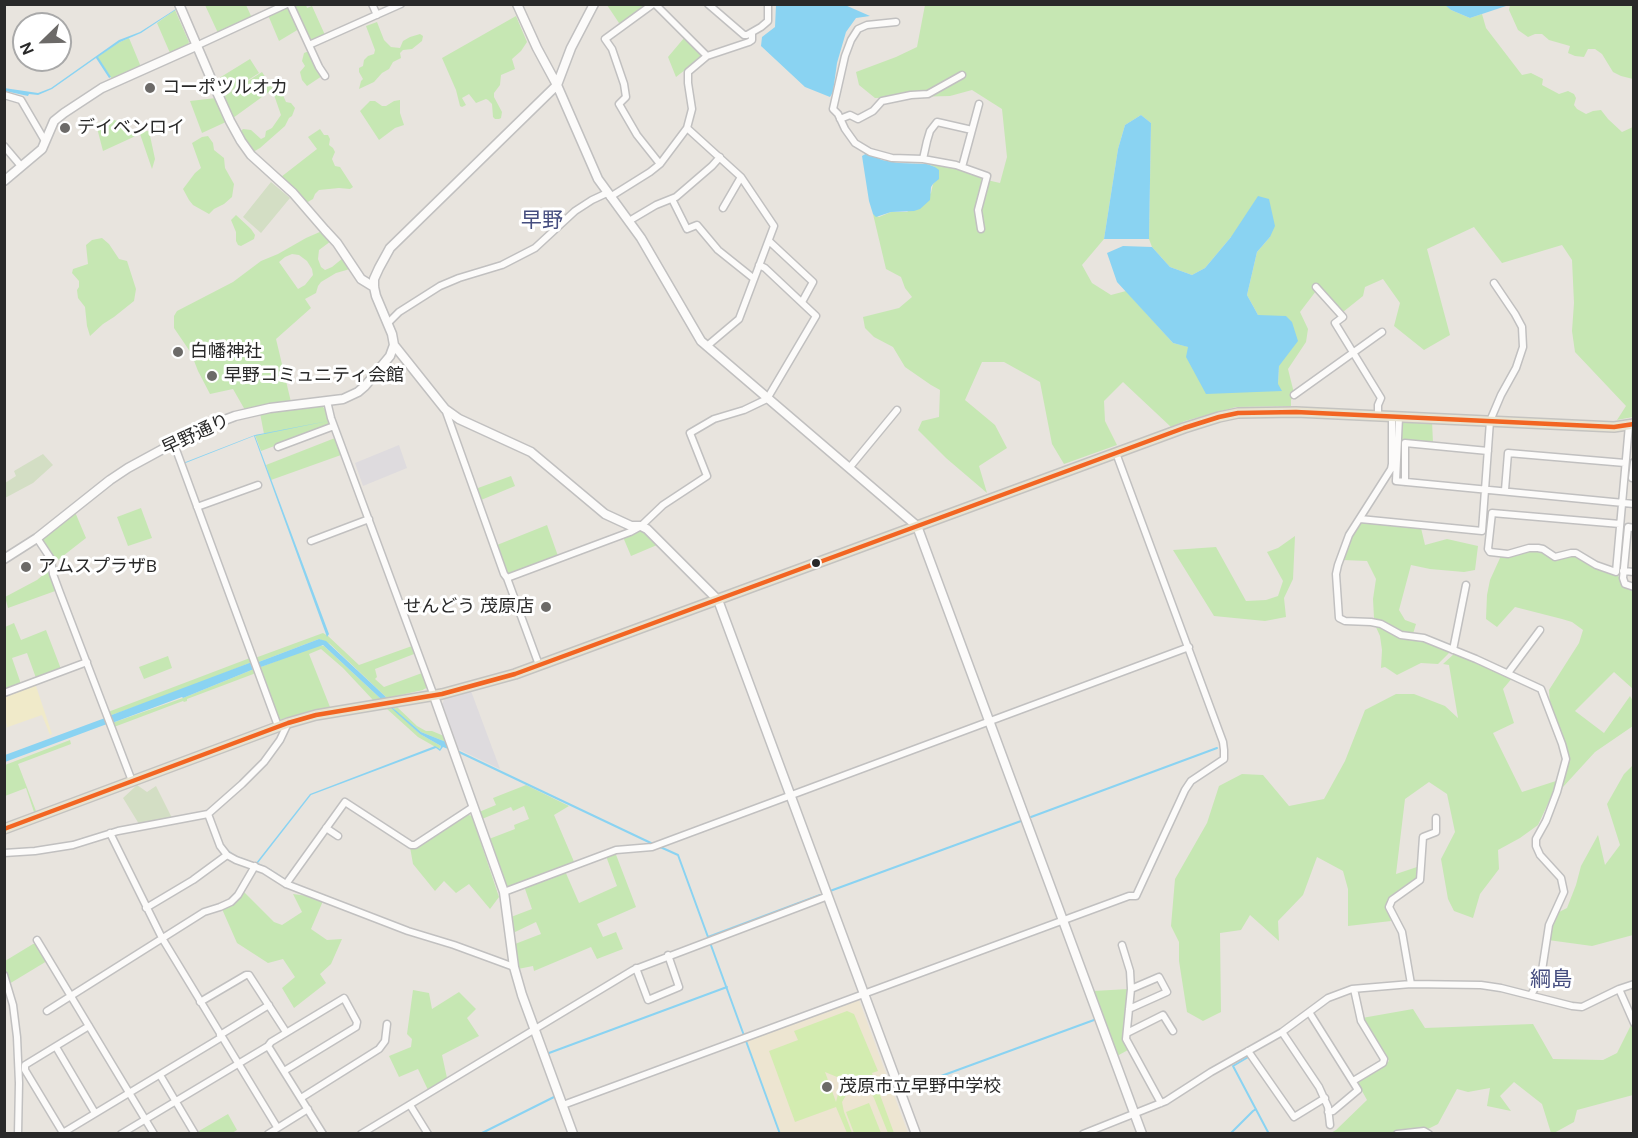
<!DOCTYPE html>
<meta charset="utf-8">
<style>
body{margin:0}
#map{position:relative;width:1638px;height:1138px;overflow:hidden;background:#e8e4de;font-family:"DM Sans",sans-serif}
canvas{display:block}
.frame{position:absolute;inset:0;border:6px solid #292929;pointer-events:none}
.north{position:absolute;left:12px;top:12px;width:60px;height:60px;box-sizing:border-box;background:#fff;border:2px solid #a9a9a9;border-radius:50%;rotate:247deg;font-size:16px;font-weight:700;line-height:24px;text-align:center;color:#292929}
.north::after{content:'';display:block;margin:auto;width:21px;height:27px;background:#6c6a68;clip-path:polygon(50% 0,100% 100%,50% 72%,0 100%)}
</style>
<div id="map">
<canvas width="1638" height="1138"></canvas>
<div class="frame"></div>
<div class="north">N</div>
</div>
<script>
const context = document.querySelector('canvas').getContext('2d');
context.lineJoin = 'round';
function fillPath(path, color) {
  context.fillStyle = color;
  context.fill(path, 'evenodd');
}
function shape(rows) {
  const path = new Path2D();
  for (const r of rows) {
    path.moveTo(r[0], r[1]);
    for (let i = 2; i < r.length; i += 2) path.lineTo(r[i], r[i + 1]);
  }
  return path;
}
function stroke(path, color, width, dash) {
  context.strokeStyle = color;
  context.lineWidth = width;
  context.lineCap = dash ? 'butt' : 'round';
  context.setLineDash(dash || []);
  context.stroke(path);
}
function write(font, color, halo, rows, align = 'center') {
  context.font = font + ' "DM Sans","Noto Sans JP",sans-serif';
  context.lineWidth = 6;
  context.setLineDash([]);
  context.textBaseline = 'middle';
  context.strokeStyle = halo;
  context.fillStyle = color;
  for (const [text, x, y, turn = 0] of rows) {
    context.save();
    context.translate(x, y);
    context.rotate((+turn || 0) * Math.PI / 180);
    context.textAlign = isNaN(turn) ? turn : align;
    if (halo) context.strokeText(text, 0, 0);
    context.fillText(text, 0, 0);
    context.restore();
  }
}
fillPath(shape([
 [399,445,407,468,363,486,355,463],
 [471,691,500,769,458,749,442,705,445,697]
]), '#dedbde');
fillPath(shape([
 [859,1000,908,1133,780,1133,746,1040]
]), '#ede5d1');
fillPath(shape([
 [1445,4,1451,10,1470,18,1482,14,1486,28,1522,75,1531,73,1543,79,1542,85,1559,94,1568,91,1574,94,1576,98,1574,105,1577,109,1586,114,1593,111,1601,110,1608,119,1622,132,1633,127,1633,417,1617,420,1626,406,1575,352,1572,331,1574,303,1572,260,1562,245,1502,263,1474,227,1427,249,1450,335,1424,350,1394,326,1400,303,1383,279,1365,287,1363,296,1338,316,1316,291,1300,312,1308,329,1306,342,1288,369,1293,389,1295,392,1291,400,1291,406,1236,407,1185,421,1171,427,1123,382,1104,401,1105,421,1117,445,1064,464,1052,444,1040,382,1004,362,982,362,965,400,995,425,1007,448,979,466,987,493,946,458,918,430,922,421,939,417,940,390,931,385,905,367,893,347,874,337,865,328,863,317,899,308,912,297,905,288,901,277,886,269,873,214,879,217,891,212,907,212,931,193,933,184,936,181,935,167,927,164,930,163,956,166,981,176,982,178,975,211,978,231,984,230,981,210,987,180,1000,183,1007,157,1002,109,972,90,950,96,875,98,859,85,856,72,896,57,917,47,925,5],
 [1141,115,1151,123,1149,239,1152,247,1170,267,1192,275,1205,268,1231,237,1270,237,1257,252,1247,295,1258,315,1279,366,1278,384,1189,347,1173,343,1126,291,1111,295,1092,283,1082,265,1104,239,1118,149,1125,125],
 [205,5,246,5,252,18,218,33],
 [293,5,306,5,307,8,312,6,325,35,312,41,309,40],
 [607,5,651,5,621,26],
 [1510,5,1633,5,1633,79,1621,76,1613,72,1602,54,1595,49,1588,49,1584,57,1575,56,1568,53,1570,46,1549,40,1542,34,1535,34,1528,37,1518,30,1509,10],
 [287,7,290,8,299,29,279,41,268,15],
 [175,10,189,42,187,46,170,53,157,23],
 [516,16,527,42,521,51,512,59,515,69,501,75,500,85,494,93,494,97,502,112,501,118,499,119,495,119,493,117,492,104,488,100,486,99,476,103,469,94,462,98,466,105,462,107,460,106,456,90,442,58],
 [377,22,384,40,391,47,400,48,403,41,410,37,420,34,423,36,422,41,412,49,403,50,400,53,401,58,393,62,389,69,382,73,374,82,359,89,361,81,363,79,359,72,359,68,363,66,364,60,368,56,374,54,375,50,366,26],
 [129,38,141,67,112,79,97,57,120,42],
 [684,38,687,38,704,55,676,77,668,57],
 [309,51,316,67,322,76,307,86,302,80,300,72,305,66,302,61,304,53],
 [250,59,259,73,223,96,216,80],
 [262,72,273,89,233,118,223,97],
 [278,90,282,93,286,102,291,103,295,108,292,116,289,118,285,126,260,148,253,152,240,132,243,129,251,130,261,139,265,137,266,131,272,128,281,115,273,92],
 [216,98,228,121,202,133,190,101],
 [400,100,400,113,404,125,395,128,379,140,360,111,370,101,375,101,382,106,386,106,394,101],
 [107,118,121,122,130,132,149,131,155,159,152,169,140,134,103,151,96,124],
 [320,129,324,135,328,135,330,139,329,145,333,148,335,152,332,159,335,166,340,167,353,187,350,189,339,188,319,190,315,194,313,199,306,203,281,177,317,149,308,137],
 [208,136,213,143,214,150,224,158,225,168,234,184,232,197,224,204,214,209,209,214,193,205,189,200,183,189,195,173,201,168,192,143,202,137],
 [236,215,251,229,255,235,254,239,241,246,238,245,236,241,236,232,231,220],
 [322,231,331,241,319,250,318,259,321,267,325,270,332,267,343,258,350,269,336,273,321,282,318,286,316,293,305,299,311,308,276,339,291,402,245,410,233,389,210,394,198,371,191,353,174,328,174,316,177,311,233,282,261,261,278,254,306,238],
 [292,254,299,255,307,261,312,269,313,275,305,285,298,289,279,262,285,257],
 [102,238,109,244,119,259,127,261,136,289,134,301,114,317,103,324,90,336,87,326,85,307,78,298,77,290,79,287,79,281,72,273,73,269,88,264,86,245,92,240],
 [321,405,326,410,329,421,328,422,329,422,331,425,261,451,255,435,264,434,260,413],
 [1405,420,1432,421,1433,443,1402,441,1401,424],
 [335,438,341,455,271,480,266,465],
 [511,476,515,486,481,500,477,489,478,488],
 [141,508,152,538,128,546,117,517],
 [75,512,86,538,54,563,40,539],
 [1364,522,1421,528,1425,545,1447,539,1478,546,1475,570,1464,572,1430,569,1411,565,1399,610,1405,620,1416,624,1413,634,1393,629,1374,618,1373,599,1376,579,1367,561,1343,560,1354,531,1359,523],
 [547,525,558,556,509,575,506,573,497,545],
 [640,531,644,531,657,545,631,556,623,537],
 [1295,536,1293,579,1284,598,1286,617,1265,621,1214,616,1173,550,1216,547,1246,601,1266,600,1278,596,1283,581,1267,552,1278,548],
 [1533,549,1542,551,1548,556,1576,555,1618,576,1633,589,1633,689,1614,672,1575,711,1604,733,1630,696,1633,701,1633,726,1595,752,1563,787,1561,785,1567,760,1550,706,1549,690,1579,643,1583,630,1572,622,1562,619,1515,607,1497,627,1486,619,1487,595,1490,580,1500,558,1500,555],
 [51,568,58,590,8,608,5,597,37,580],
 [14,623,21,640,46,630,61,669,36,678,27,653,12,658,21,684,5,690,5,627],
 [1375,625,1382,627,1392,634,1424,640,1448,650,1449,653,1438,664,1421,663,1397,675,1385,667,1381,668,1382,650,1380,636],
 [323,633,328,636,359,665,412,646,414,654,375,669,377,677,375,679,384,687,422,673,427,688,424,689,423,690,387,698,330,644,319,639,256,663,255,658],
 [319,645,324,646,381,699,373,700,343,668,321,649,309,654,330,707,304,713,279,720,258,668],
 [1455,653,1513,677,1503,689,1514,723,1493,733,1522,792,1559,780,1538,825,1520,838,1498,850,1499,869,1480,894,1473,918,1454,911,1448,899,1441,859,1455,832,1447,794,1429,782,1405,799,1396,874,1420,866,1418,878,1387,908,1391,921,1348,926,1348,889,1343,871,1317,857,1303,895,1278,921,1279,941,1250,915,1241,930,1220,933,1221,1012,1203,1021,1187,1012,1179,961,1179,942,1171,926,1175,879,1207,823,1219,786,1242,774,1263,775,1289,806,1324,799,1345,761,1365,710,1396,694,1414,694,1445,706,1458,718,1449,665,1443,664],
 [168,656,172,668,144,679,139,667],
 [250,658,252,662,182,690,109,716,108,712],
 [254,669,256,673,187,699,187,701,184,702,183,701,114,727,112,723,183,698],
 [397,707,417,726,426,731,432,731,444,736,446,742,421,732,397,712,420,734,441,746,439,749,418,737,387,709,391,708,396,711,393,708],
 [70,740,71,744,18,764,36,811,34,812,26,788,5,796,5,765],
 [1633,765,1633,935,1592,946,1548,940,1555,914,1567,908,1576,885,1581,866,1598,835,1605,865,1620,845,1607,804,1624,774],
 [526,785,569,806,554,815,575,864,511,888,507,887,489,839,515,829,514,825,529,819,524,806,513,811,511,807,482,819,479,812,496,805,493,798],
 [466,814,472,816,499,897,490,909,469,884,456,893,444,881,435,891,413,864,410,847],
 [615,852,636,907,597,924,603,937,616,932,623,949,597,959,591,947,534,971,533,966,518,969,515,944,541,934,536,922,513,933,511,917,532,909,524,886,565,871,579,903,617,886,606,856],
 [243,891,274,922,282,925,302,912,293,894,308,896,323,901,311,929,327,940,342,939,331,964,320,974,326,983,294,1008,282,988,295,977,283,959,268,963,237,943,222,909],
 [33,944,37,944,47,961,9,984,5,972,5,961],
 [1129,989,1125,1043,1128,1050,1117,1056,1093,991],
 [413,990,429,993,432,1009,459,992,476,1009,467,1018,479,1036,442,1055,447,1078,428,1090,418,1069,399,1077,389,1056,411,1047,412,1039,407,1034],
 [1413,1009,1425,1028,1533,1024,1553,1059,1603,1060,1617,1053,1632,1023,1633,1027,1633,1095,1577,1110,1574,1122,1554,1133,1551,1133,1542,1104,1514,1082,1500,1096,1511,1111,1487,1106,1490,1088,1468,1092,1457,1089,1438,1124,1428,1129,1390,1134,1329,1134,1336,1130,1367,1100,1357,1082,1389,1061,1362,1018],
 [228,1114,237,1130,232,1133,199,1133,199,1131]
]), '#c6e7b3');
fillPath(shape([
 [35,683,52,734,50,735,42,715,5,728,7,726,5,720,5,694]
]), '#f0eac9');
fillPath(shape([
 [271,182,290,198,261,233,243,217],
 [43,454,53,465,33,483,5,498,5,483,16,476,14,471],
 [137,785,147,792,156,786,172,818,139,824,123,798]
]), '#d3dec4');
fillPath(shape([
 [847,1011,854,1014,878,1071,872,1073,894,1133,888,1133,874,1098,870,1092,861,1088,855,1088,848,1092,842,1102,844,1112,852,1133,847,1133,836,1107,795,1122,769,1051,798,1040,794,1031],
 [825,1072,837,1077,858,1077,866,1075,869,1081,856,1080,843,1085,839,1090,836,1102],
 [869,1103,881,1133,854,1133,846,1112]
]), '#d3ecb0');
fillPath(shape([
 [182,5,177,9,141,33,120,42,98,57,111,77,109,78,96,58,52,89,38,95,29,94,28,96,5,91,4,88,38,93,51,88,119,40,140,32],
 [776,5,845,5,870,16,856,18,846,32,837,63,833,92,830,97,805,87,761,46,762,37,775,27],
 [1445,5,1509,5,1470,18,1451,10],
 [1141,115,1151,123,1149,239,1104,239,1118,149,1125,125],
 [867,153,882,160,899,163,927,164,935,167,939,170,939,179,933,184,931,187,930,200,920,209,914,211,891,212,876,217,873,214,869,201,862,156],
 [1258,196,1269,199,1275,226,1270,237,1257,252,1247,295,1258,315,1286,316,1292,322,1298,341,1279,366,1278,384,1282,391,1206,394,1186,357,1188,347,1173,343,1117,282,1107,253,1123,246,1152,247,1170,267,1192,275,1205,268,1231,237],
 [328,421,255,436,329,634,327,637,254,436,183,464,183,463,255,435],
 [319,639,326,641,387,698,381,699,323,645,258,668,256,663],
 [252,662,254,669,183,698,182,697,112,723,109,716],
 [391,708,393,708,421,732,446,742,448,749,443,747,440,751,436,748,311,795,258,863,274,871,285,879,324,825,285,880,274,871,235,856,227,851,225,847,234,855,256,863,310,794,435,746,440,749,441,746,420,734],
 [105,718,107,724,5,762,5,755]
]), '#8ad3f2');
stroke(shape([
 [455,750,653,844],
 [1031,817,1217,748],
 [658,846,678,855,780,1134],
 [830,891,1021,821],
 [708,937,820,895],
 [549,1053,727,987],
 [1250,1056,1233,1066,1269,1134],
 [903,1090,1094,1020],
 [480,1134,556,1096],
 [1230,1134,1253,1111,1256,1109]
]), '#8ad3f2', 2);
const street = shape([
 [290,4,319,67,325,76],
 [372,4,377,15],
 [653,4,605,39,612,49,624,84,626,97,619,104,637,135,660,164],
 [655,4,707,56],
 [708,4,744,35,747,35,761,27,768,21,768,4],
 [896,22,867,25,858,29,851,40,845,56,833,109,838,114,845,129,855,143,870,152,892,158,923,159,956,165,987,176,978,210,981,229],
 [309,45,401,4],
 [196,46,287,4],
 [4,95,21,100,45,141],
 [840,119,850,115,858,119,873,111,882,101,911,95,928,94,962,75],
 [687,128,741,177,774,226,739,319,707,346],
 [4,146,21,166],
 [923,159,927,141,930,131,937,122,972,130],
 [962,167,979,104],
 [610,197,650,172,660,164,687,128,692,109,688,83,688,72,707,56,749,42,752,40,752,34],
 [672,199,687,229,697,225,718,250,753,278],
 [723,208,741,177],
 [629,221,656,205,676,197,712,166,720,157],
 [769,241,813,282,802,302],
 [1316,287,1343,317,1335,323,1381,398,1378,405,1378,415],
 [388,323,399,312,440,286,459,278,502,265,535,248,575,211,592,200,607,193],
 [1294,395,1382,332],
 [327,401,331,418,434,696],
 [445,409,504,574,507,578,539,665],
 [1392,416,1392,464,1391,469,1349,535,1338,565,1336,574,1339,618,1345,621,1371,622,1381,624,1401,635,1424,638,1476,659,1541,689,1562,744,1566,759,1557,792,1546,821,1536,839,1536,846,1540,855,1561,878,1564,892,1549,925,1541,977,1531,995],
 [1399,417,1396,481,1634,504],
 [174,444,278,726],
 [278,447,334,426],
 [1634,462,1632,478,1634,478],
 [850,467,897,410],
 [1405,482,1405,443,1488,451],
 [1505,490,1508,453,1625,463],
 [197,507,258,485],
 [1360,519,1482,531,1490,421,1501,395,1516,368,1523,347,1522,327,1515,314,1494,283],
 [1620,524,1492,513,1488,549,1490,552,1508,554,1529,548,1538,548,1543,549,1555,557,1571,553,1576,553,1596,565,1616,572,1629,425],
 [1634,528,1628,527,1623,578,1625,584,1634,587],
 [37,538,51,559,53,574,60,593,132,781],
 [311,541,369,519],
 [1623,571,1634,572],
 [507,578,630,532,641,526,663,505,707,476,690,433,714,419,744,410,767,399,816,316,765,268,759,265],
 [1453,650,1466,585],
 [1508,673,1540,630],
 [4,693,87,662],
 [208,814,220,846,227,855,236,860,264,870,286,884,408,931,454,945,514,967],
 [326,828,338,836],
 [110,833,162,938,277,1127],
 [4,853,35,851,73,845,118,831,208,814,242,784,264,762,280,740,288,723],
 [286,884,345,802,411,845,415,845,473,807],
 [504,892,616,850,652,847,1189,647],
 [146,908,193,880,227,855],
 [37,940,154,1134],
 [1122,945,1130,971,1131,989,1126,1039,1161,1103],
 [636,968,648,1000,679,987,668,955],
 [4,975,13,1005,17,1037,19,1083,18,1134],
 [1411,984,1402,932,1389,907,1392,900,1420,880,1423,837,1436,832,1436,818],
 [1619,989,1634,1023],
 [200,1002,246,975,249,975,286,1032],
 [1129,1009,1167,992,1159,977,1131,989],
 [47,1011,204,912,220,907,231,902,238,895,255,866],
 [1309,1012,1358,1090,1333,1111,1328,1112],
 [1282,1032,1319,1087,1328,1107,1330,1125],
 [1127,1033,1163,1015,1173,1031],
 [220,1035,269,1005],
 [268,1046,323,1134],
 [56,1047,95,1113],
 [1248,1051,1294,1117,1325,1098],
 [160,1075,195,1134],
 [1353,1081,1383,1063,1384,1059,1361,1021,1354,989],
 [301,1098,379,1049,385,1041,387,1024],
 [410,1105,428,1134],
 [563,1105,1129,896,1136,896,1185,790,1191,781,1224,759,1224,750,1223,742,1116,453],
 [63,1133,25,1070,25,1065,89,1026],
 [61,1134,222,1037],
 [121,1134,268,1046,271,1042,344,998,357,1022,356,1027,284,1071],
 [268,1134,308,1109],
 [361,1134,633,970,828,896],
 [1083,1134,1166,1101,1211,1072,1282,1032,1328,998,1352,989,1411,984,1481,985,1501,988,1572,1006,1582,1007,1619,989,1634,984],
 [1397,1134,1424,1131,1429,1134]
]);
const secondary = shape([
 [179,4,212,81,230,121,241,141,251,155,293,193,325,230,337,243,361,279,374,287],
 [517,4,537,48,557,85,598,179,641,238,701,341,917,526,1142,1134],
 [594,4,571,48,557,85,390,248,379,268,374,279,374,287,376,296,392,334,394,345,445,409,459,419,531,452,605,514,631,526,641,526,647,529,718,600,916,1134],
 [4,181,42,149,54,121,64,113,102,88,196,46],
 [4,559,37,538,110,480,128,468,196,431,235,416,270,408,343,399,358,392,365,386,390,356,394,345],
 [434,696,504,892,514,967,522,995,573,1134]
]);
const primary = shape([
 [4,829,288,723,316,715,442,694,515,674,1184,428,1219,417,1238,413,1296,412,1614,427,1634,424]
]);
stroke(street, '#c1c0c0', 9);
stroke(secondary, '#c1c0c0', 11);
stroke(primary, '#c4c3c0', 12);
stroke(street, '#fcfbfa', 6);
stroke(secondary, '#fcfbfa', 8);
stroke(primary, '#e8e3d1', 9);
stroke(shape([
 [4,829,288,723,316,715,442,694,515,674,1184,428,1219,417,1238,413,1296,412,1614,427,1634,424]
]), '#f26522', 4.5);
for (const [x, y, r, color] of [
 [150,88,6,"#6c6a68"],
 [65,128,6,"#6c6a68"],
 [178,352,6,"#6c6a68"],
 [212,376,6,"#6c6a68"],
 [816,563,5,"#292929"],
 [26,567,6,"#6c6a68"],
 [546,607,6,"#6c6a68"],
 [827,1087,6,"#6c6a68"]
]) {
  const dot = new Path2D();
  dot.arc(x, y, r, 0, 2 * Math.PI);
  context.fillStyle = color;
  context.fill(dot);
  stroke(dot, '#fff', 2);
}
write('18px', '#292929', '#fff', [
 ["コーポツルオカ",162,88],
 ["デイベンロイ",77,128],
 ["白幡神社",190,352],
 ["早野コミュニティ会館",224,376],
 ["アムスプラザB",38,567],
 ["せんどう 茂原店",534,607,"right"],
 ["茂原市立早野中学校",839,1087]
], 'left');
write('18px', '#292929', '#fff', [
 ["早野通り",196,435,-25]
]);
write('21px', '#454d7f', '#fff', [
 ["早野",542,221],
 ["綱島",1551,980]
]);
</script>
